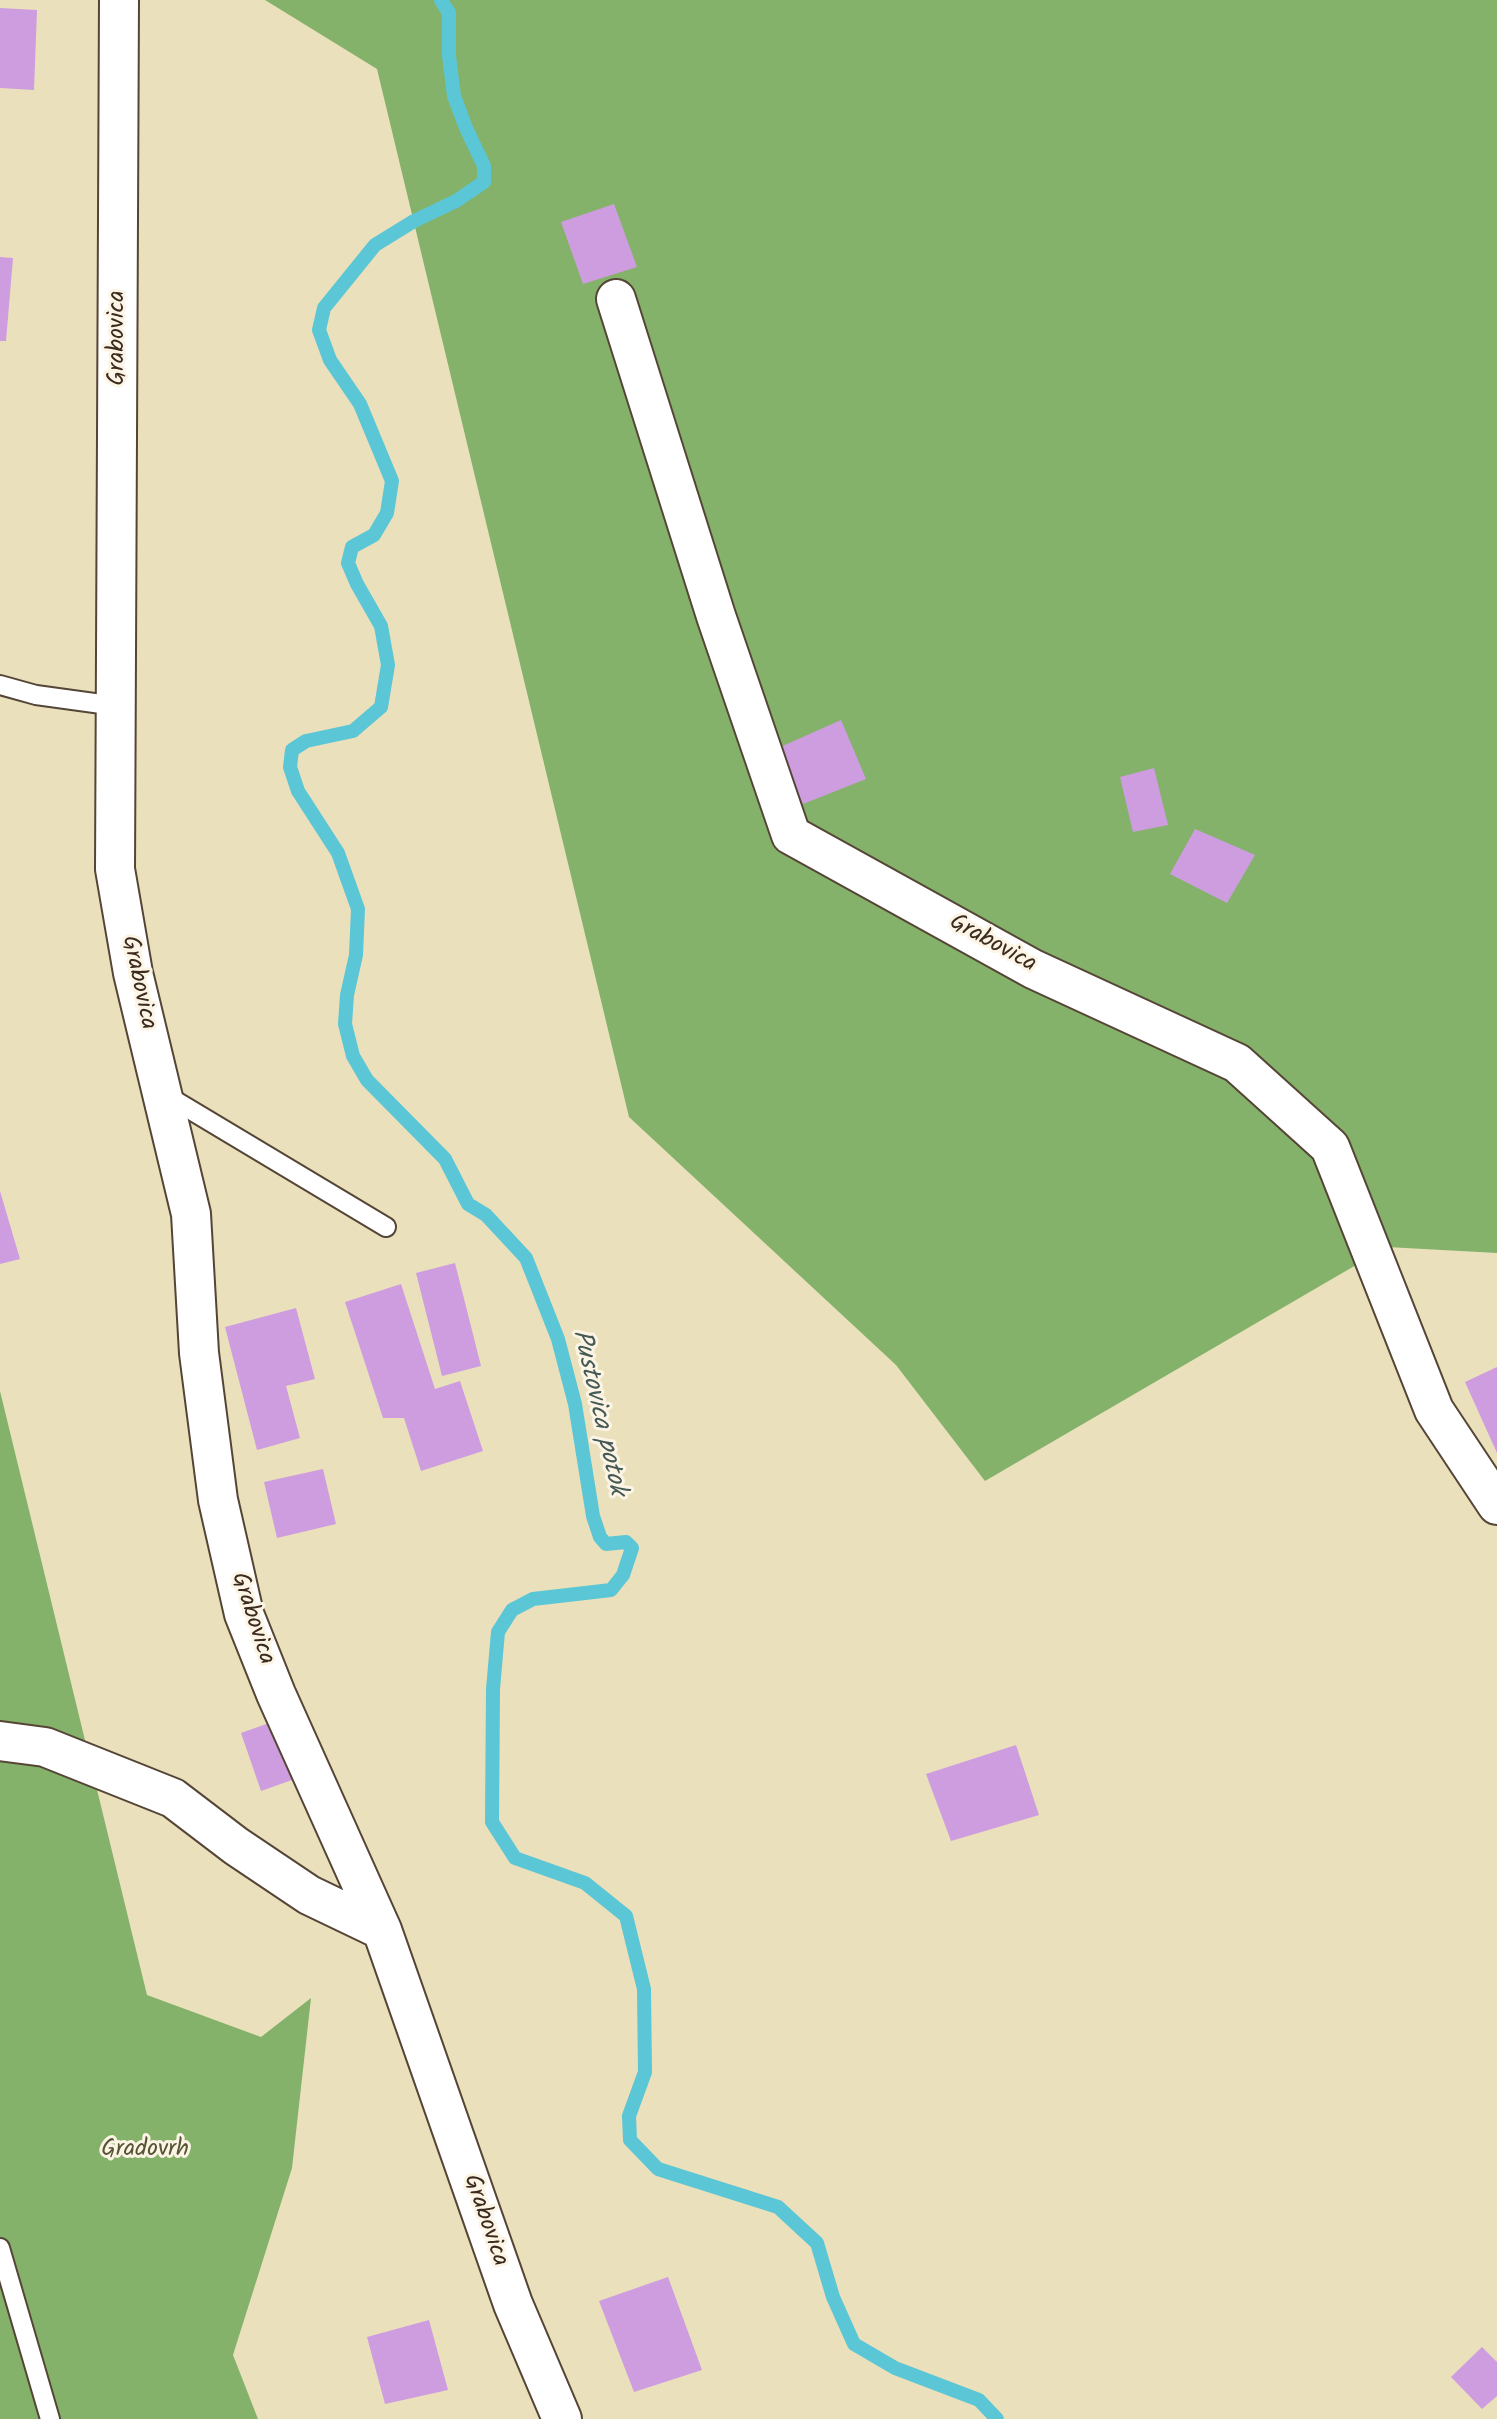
<!DOCTYPE html>
<style>
body{margin:0}
canvas{display:block;background:#eae0bc}
</style>
<canvas width="1497" height="2419"></canvas>
<script>
const context = document.querySelector('canvas').getContext('2d');
context.lineJoin = 'round';
function fillPath(path, color) {
  context.fillStyle = color;
  context.fill(path, 'evenodd');
}
function shape(rows) {
  const path = new Path2D();
  for (const r of rows) {
    path.moveTo(r[0], r[1]);
    for (let i = 2; i < r.length; i += 2) path.lineTo(r[i], r[i + 1]);
  }
  return path;
}
function stroke(path, color, width, dash) {
  context.strokeStyle = color;
  context.lineWidth = width;
  context.lineCap = dash ? 'butt' : 'round';
  context.setLineDash(dash || []);
  context.stroke(path);
}
function write(font, color, halo, rows, align = 'center') {
  context.font = font + ' Kalam,sans-serif';
  context.lineWidth = 6;
  context.setLineDash([]);
  context.textBaseline = 'middle';
  context.strokeStyle = halo;
  context.fillStyle = color;
  for (const [text, x, y, turn = 0] of rows) {
    context.save();
    context.translate(x, y);
    context.rotate((+turn || 0) * Math.PI / 180);
    context.textAlign = isNaN(turn) ? turn : align;
    if (halo) context.strokeText(text, 0, 0);
    context.fillText(text, 0, 0);
    context.restore();
  }
}
fillPath(shape([
 [265,0,1497,0,1497,1253,1387,1247,985,1481,896,1365,629,1117,377,69],
 [0,1391,147,1995,261,2037,311,1998,292,2168,233,2355,258,2419,0,2419]
]), '#85b26b');
stroke(shape([
 [441,0,449,13,449,56,454,96,466,128,484,166,484,182,456,201,414,221,375,245,324,308,319,330,330,360,360,404,392,481,387,513,374,535,352,547,348,563,357,584,381,626,388,665,381,707,353,731,306,741,292,750,290,767,298,791,338,853,358,909,356,955,347,995,345,1024,353,1056,367,1080,445,1159,468,1204,486,1215,526,1258,558,1339,575,1404,593,1516,600,1537,606,1544,626,1542,632,1548,623,1575,611,1590,533,1599,512,1610,498,1632,493,1689,492,1822,515,1858,585,1883,626,1916,644,1989,645,2072,629,2116,630,2140,658,2169,778,2207,817,2243,833,2297,854,2344,895,2368,979,2400,997,2419]
]), '#5bc6d5', 14);
fillPath(shape([
 [0,8,37,10,34,90,0,88],
 [614,204,637,267,583,284,561,222],
 [0,257,13,258,6,341,0,341],
 [841,720,866,779,803,804,778,748],
 [1154,768,1168,825,1133,832,1120,777],
 [1195,829,1255,855,1227,903,1170,874],
 [0,1191,20,1259,0,1264],
 [455,1263,481,1366,442,1376,416,1273],
 [401,1284,435,1389,460,1381,483,1451,421,1471,404,1418,383,1418,345,1302],
 [296,1308,315,1379,286,1386,300,1438,257,1450,225,1327],
 [1497,1367,1497,1453,1465,1382],
 [323,1469,336,1524,277,1538,264,1482],
 [272,1722,292,1780,261,1791,241,1733],
 [1016,1745,1039,1815,951,1841,926,1774],
 [668,2277,702,2370,634,2392,599,2301],
 [429,2320,448,2390,385,2404,367,2337],
 [1482,2347,1497,2362,1497,2396,1482,2409,1451,2377]
]), '#cd9de0');
const lane = shape([
 [0,685,36,695,116,706],
 [164,1094,386,1227],
 [0,2248,50,2419]
]);
const street = shape([
 [119,0,115,869,133,973,191,1214,199,1353,218,1500,244,1614,276,1694,382,1930,513,2304,562,2419],
 [616,299,716,616,791,835,1033,969,1237,1063,1330,1147,1434,1410,1497,1505],
 [0,1741,45,1747,173,1798,236,1846,309,1895,382,1930]
]);
stroke(lane, '#554536', 22);
stroke(street, '#554536', 42);
stroke(lane, '#fff', 18);
stroke(street, '#fff', 38);
write('24px', '#3b2a1e', '#fcf5e5', [
 ["Grabovica",119,338,-90],
 ["Grabovica",992,945,29],
 ["Grabovica",137,983,78],
 ["Grabovica",251,1619,72],
 ["Grabovica",484,2221,71]
]);
write('24px', '#565435', '#fcf5e5', [
 ["Gradovrh",145,2151]
]);
write('italic 26px', '#455955', '#fcf5e5', [
 ["Pustovica potok",597,1413,77]
]);
</script>
